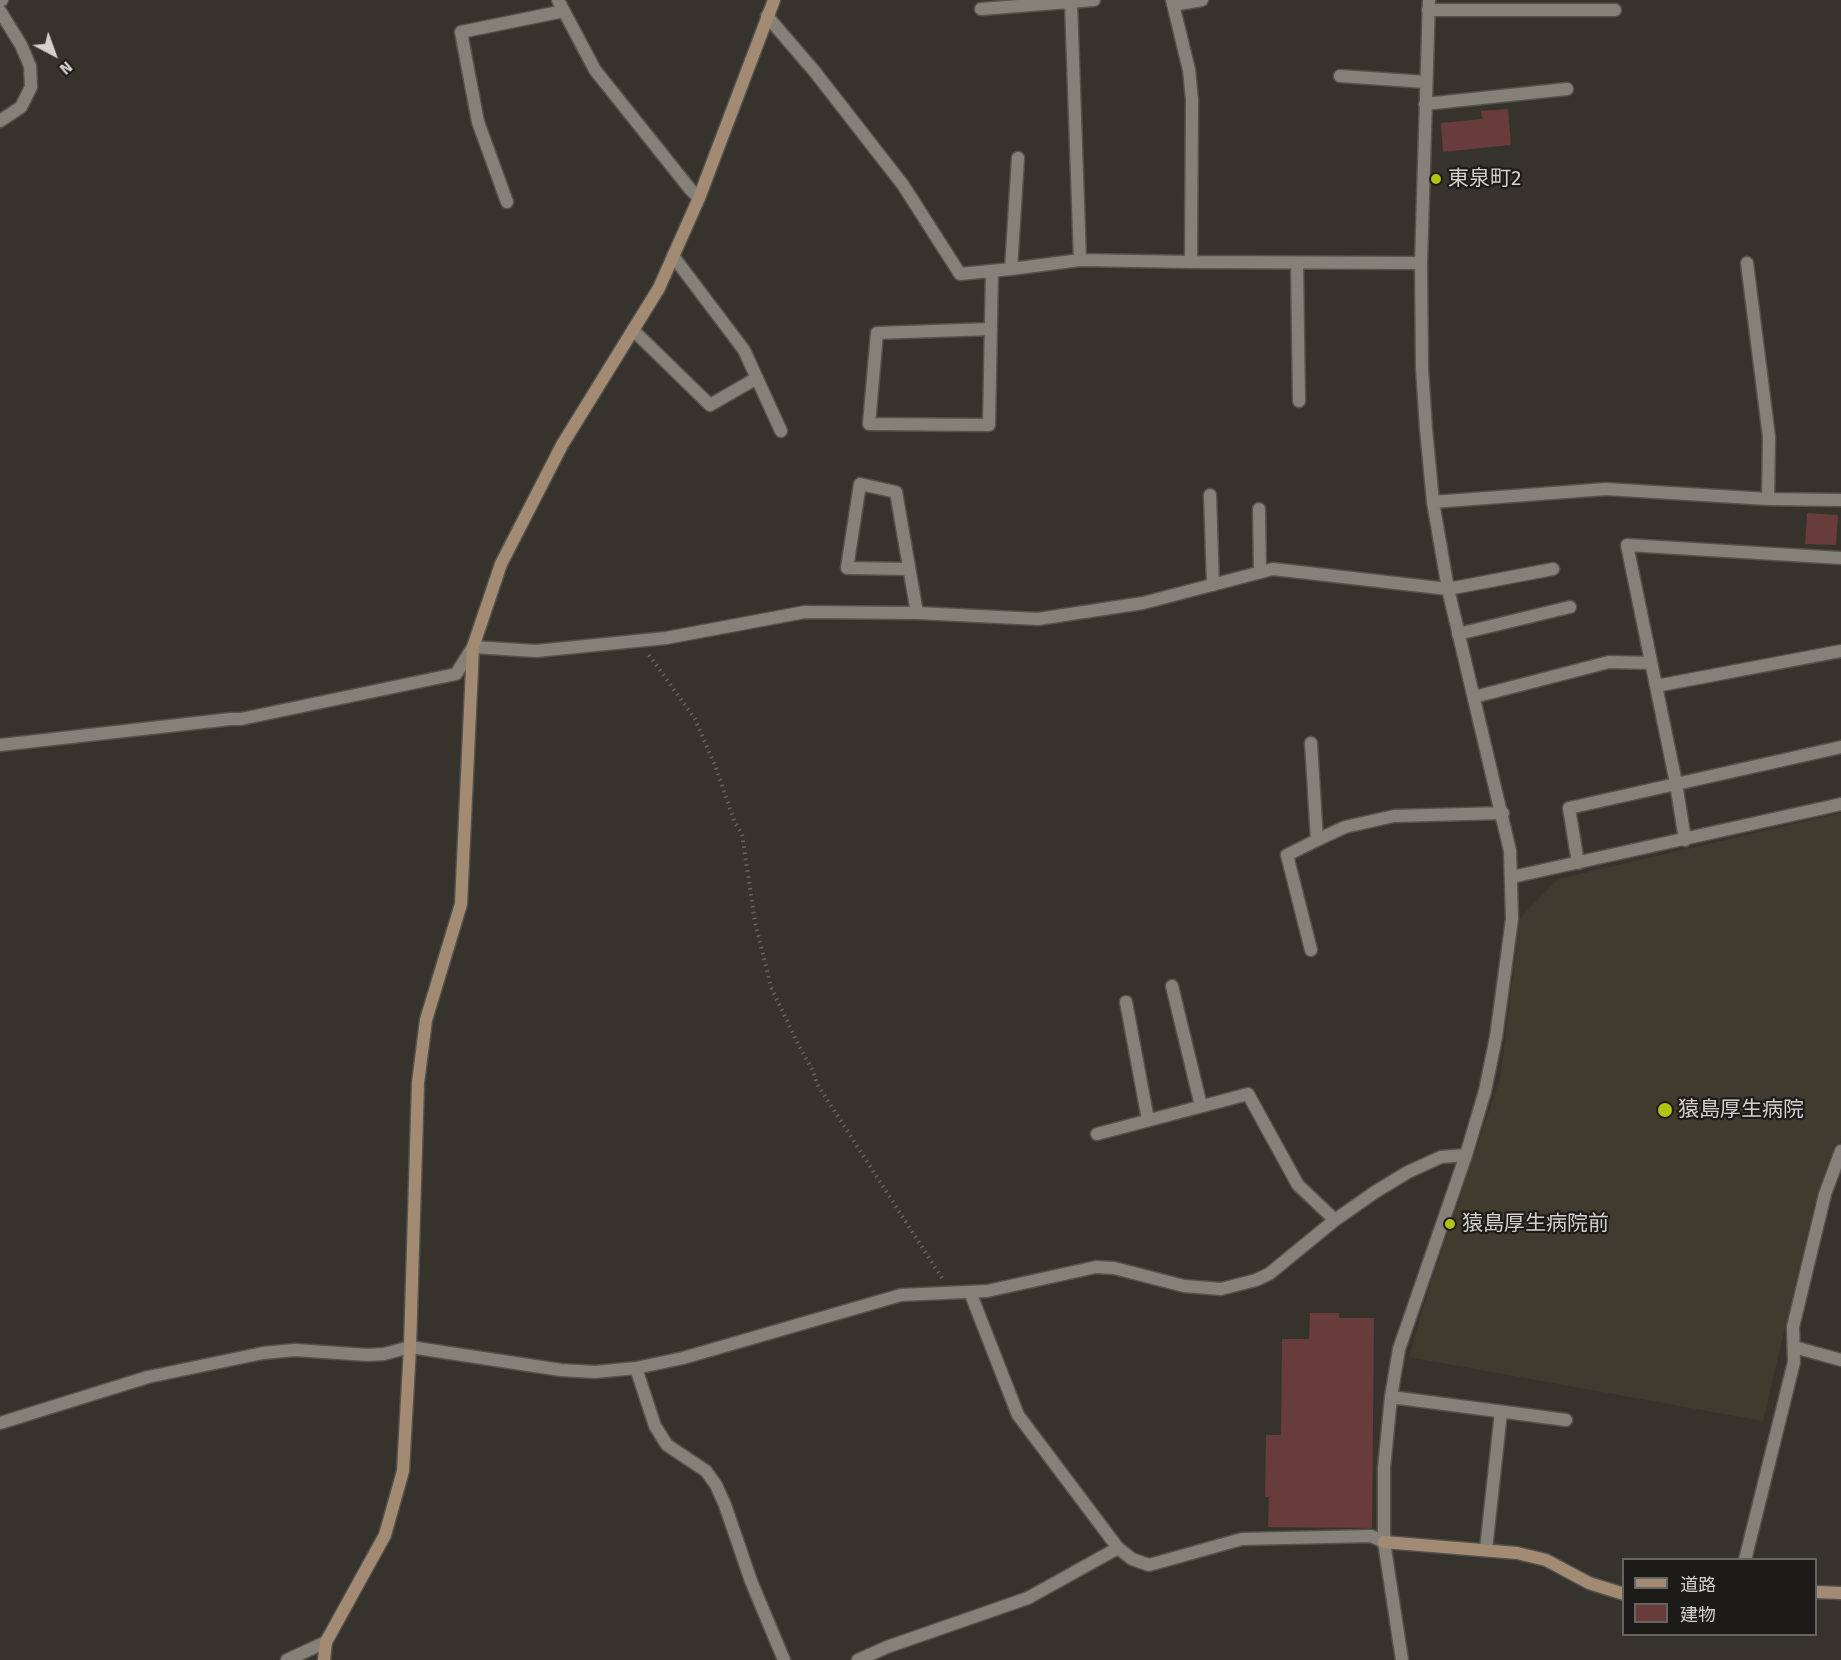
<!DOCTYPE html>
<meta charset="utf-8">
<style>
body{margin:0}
#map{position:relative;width:1841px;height:1660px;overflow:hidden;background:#36332d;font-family:"Fira Sans","Noto Sans JP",sans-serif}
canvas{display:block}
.legend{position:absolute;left:1622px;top:1558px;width:195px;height:78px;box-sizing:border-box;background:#1c1b18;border:2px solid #656460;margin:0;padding:8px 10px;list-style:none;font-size:18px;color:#d3d1cd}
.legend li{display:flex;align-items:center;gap:12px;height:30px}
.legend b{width:30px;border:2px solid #656460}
.north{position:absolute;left:24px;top:24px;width:60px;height:60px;-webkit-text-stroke:4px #1c1b18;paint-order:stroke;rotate:139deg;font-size:16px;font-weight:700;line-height:24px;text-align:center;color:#d3d1cd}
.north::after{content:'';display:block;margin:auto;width:21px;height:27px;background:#d3d1cd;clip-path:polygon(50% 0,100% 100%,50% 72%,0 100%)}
</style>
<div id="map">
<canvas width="1841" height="1660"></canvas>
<ul class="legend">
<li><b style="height:8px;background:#a38b73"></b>道路</li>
<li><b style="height:16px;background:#673c3b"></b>建物</li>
</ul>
<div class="north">N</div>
</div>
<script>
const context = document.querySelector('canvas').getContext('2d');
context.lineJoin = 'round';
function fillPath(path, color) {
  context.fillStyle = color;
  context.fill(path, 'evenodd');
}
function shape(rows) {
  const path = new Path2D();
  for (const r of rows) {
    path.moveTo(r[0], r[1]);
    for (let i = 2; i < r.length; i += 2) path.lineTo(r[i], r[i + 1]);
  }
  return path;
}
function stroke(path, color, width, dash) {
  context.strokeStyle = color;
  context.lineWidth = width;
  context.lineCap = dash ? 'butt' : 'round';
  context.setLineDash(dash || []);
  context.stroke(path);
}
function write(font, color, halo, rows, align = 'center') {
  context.font = font + ' "Fira Sans","Noto Sans JP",sans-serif';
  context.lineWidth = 4.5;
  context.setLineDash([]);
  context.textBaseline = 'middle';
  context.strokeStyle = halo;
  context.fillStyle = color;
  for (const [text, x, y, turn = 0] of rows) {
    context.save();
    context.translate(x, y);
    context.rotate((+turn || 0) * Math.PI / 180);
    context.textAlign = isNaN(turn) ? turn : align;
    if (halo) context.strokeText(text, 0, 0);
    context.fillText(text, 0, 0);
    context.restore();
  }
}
fillPath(shape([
 [1841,813,1841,1140,1827,1165,1815,1201,1763,1421,1409,1357,1429,1288,1500,1079,1520,918,1558,879]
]), '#403b2f');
fillPath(shape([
 [1508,109,1511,145,1443,152,1441,123,1482,119,1481,111],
 [1807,513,1838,515,1836,545,1805,544],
 [1310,1313,1339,1313,1339,1318,1374,1318,1372,1528,1268,1527,1269,1497,1265,1497,1266,1435,1281,1435,1282,1339,1309,1339]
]), '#673c3b');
const street = shape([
 [558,0,595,70,690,189,699,198],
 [0,1,2,0],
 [1173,5,1202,0],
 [981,9,1094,0],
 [1428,10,1615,10],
 [0,11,21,45,30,66,31,87,21,107,0,121],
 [767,16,815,72,903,185,960,274,1011,269],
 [1340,76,1426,82],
 [1425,104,1567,89],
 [1018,158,1011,269,1080,260,1071,3],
 [507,202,478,122,461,32,564,11],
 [673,256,744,350,781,431],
 [1080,260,1191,262,1192,100,1189,70,1172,0],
 [1191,262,1421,263],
 [1747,263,1769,437,1768,499],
 [1297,264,1299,401],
 [991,329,877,333,869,424,989,425,992,271],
 [633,330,710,405,757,378],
 [1210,495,1213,585],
 [1433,502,1606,489,1768,499,1841,500],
 [1259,509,1260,572],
 [909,569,847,568,860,484,896,492,917,613],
 [1458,634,1570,607],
 [1656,686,1841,651],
 [1474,697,1609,662,1651,663],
 [1311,743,1317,840,1287,855,1311,950],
 [0,745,231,719,241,719,456,674,473,647,536,651,666,638,805,612,917,613,1038,619,1143,603,1273,569,1448,589,1553,569],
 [1317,840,1345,827,1394,816,1503,813],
 [1685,840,1676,783,1627,545,1841,558],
 [1578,863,1569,808,1841,747],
 [1512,877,1841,804],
 [1172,986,1201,1106],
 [1126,1002,1148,1120],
 [1097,1134,1248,1094,1298,1185,1335,1220],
 [970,1292,1018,1415,1118,1548],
 [1794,1347,1841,1360],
 [636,1368,655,1426,667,1445,706,1471,716,1485,725,1505,751,1581,784,1660],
 [1391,1397,1566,1420],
 [0,1423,148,1377,263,1353,295,1350,368,1355,384,1354,410,1347,561,1370,595,1372,636,1368,683,1358,901,1295,987,1291,1096,1267,1114,1268,1184,1286,1221,1289,1256,1280,1269,1274,1335,1220,1375,1192,1408,1172,1441,1157,1466,1155],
 [1486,1549,1501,1412],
 [1745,1560,1794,1362,1793,1327,1825,1194,1841,1151],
 [287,1660,326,1642],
 [858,1660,887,1647,1028,1598,1118,1548,1132,1559,1149,1565,1242,1539,1371,1536,1384,1542],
 [1402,1660,1384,1542,1384,1468,1391,1397,1399,1349,1466,1155,1485,1091,1496,1037,1512,919,1510,851,1448,589,1433,502,1426,429,1422,368,1421,263,1429,0]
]);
const secondary = shape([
 [1384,1542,1517,1553,1546,1560,1589,1583,1624,1594],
 [1816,1592,1841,1593],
 [324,1660,326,1642,385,1535,403,1471,410,1347,418,1083,426,1020,461,904,473,647,501,564,562,445,659,288,699,198,774,0]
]);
stroke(street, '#54524c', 15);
stroke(secondary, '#54524c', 15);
stroke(shape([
 [649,655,695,719,716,768,735,823,742,834,755,922,771,987,799,1046,813,1071,817,1084,942,1278]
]), '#67655f', 4, [1.5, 4.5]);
stroke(street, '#848179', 12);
stroke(secondary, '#a38b73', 12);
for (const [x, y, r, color] of [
 [1436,179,6,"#acc612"],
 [1665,1110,8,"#acc612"],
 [1450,1224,6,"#acc612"]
]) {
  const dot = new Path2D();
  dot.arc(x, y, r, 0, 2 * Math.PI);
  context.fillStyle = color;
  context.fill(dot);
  stroke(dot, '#1c1b18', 2);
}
write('21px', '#d3d1cd', '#1c1b18', [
 ["東泉町2",1448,179],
 ["猿島厚生病院",1678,1110],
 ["猿島厚生病院前",1462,1224]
], 'left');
</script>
